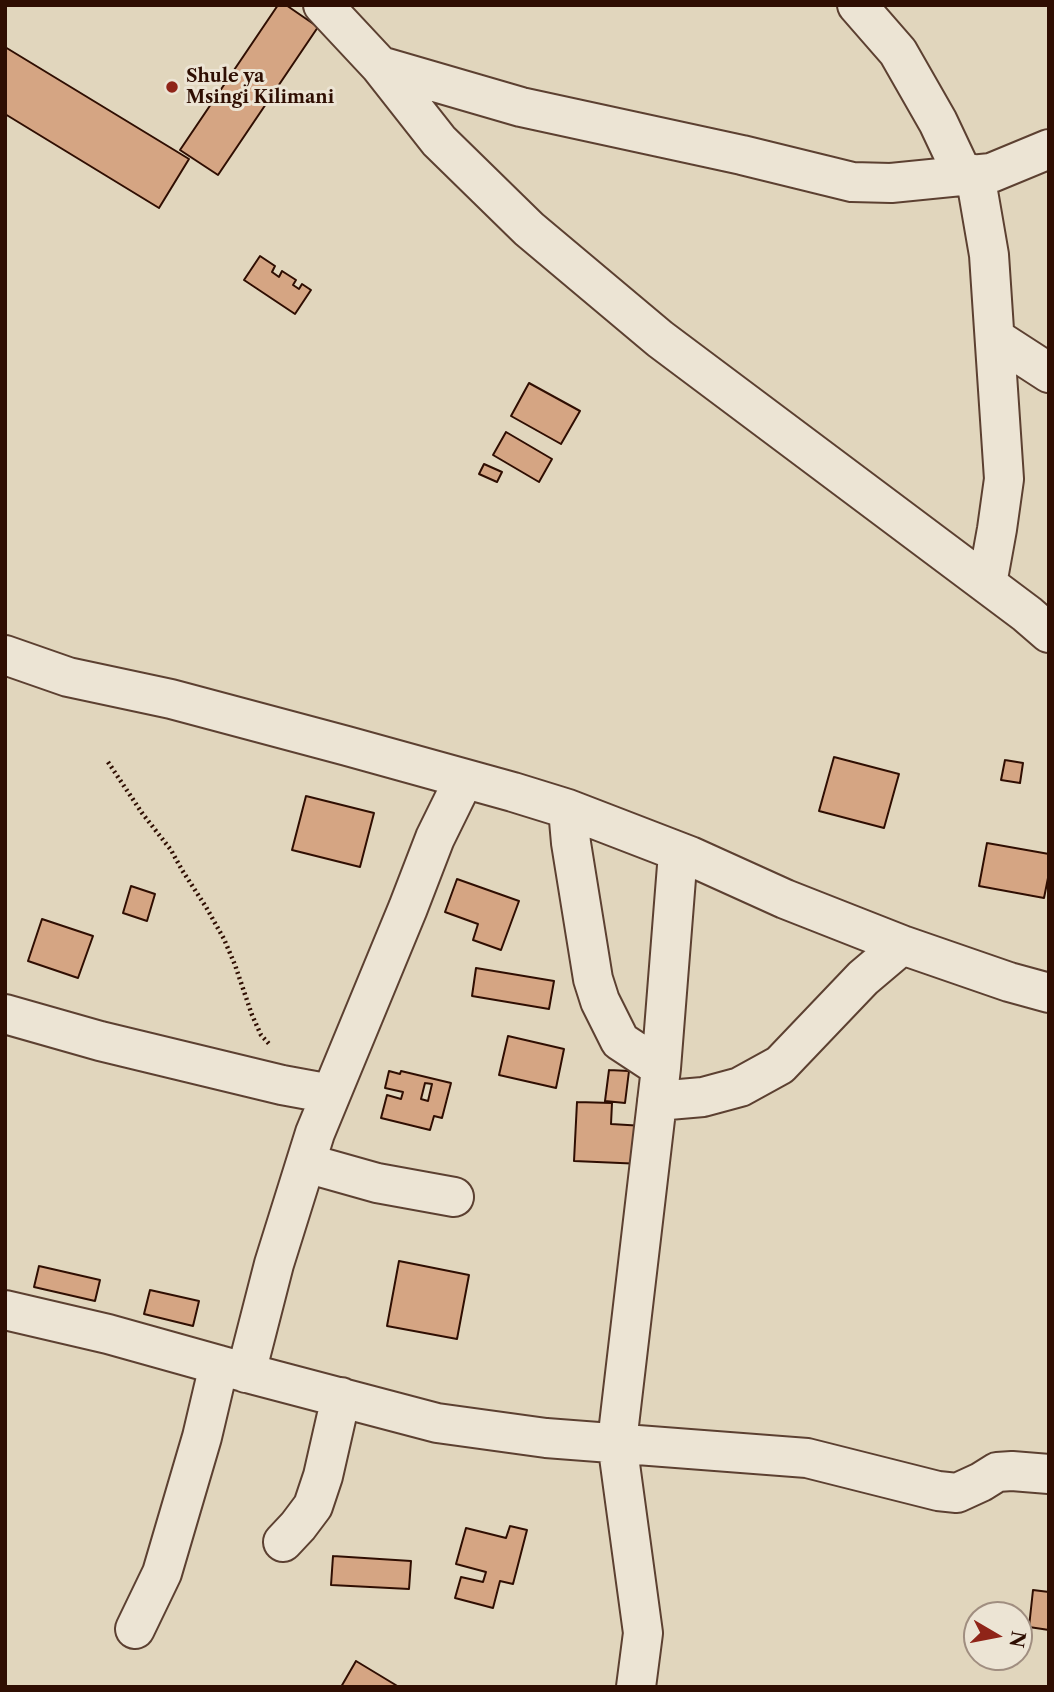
<!DOCTYPE html>
<style>
body{margin:0}
#map{position:relative;width:1054px;height:1692px;overflow:hidden;background:#e1d6bd;font-family:"Libre Caslon Text",serif}
canvas{display:block}
.frame{position:absolute;inset:0;border:7px solid #2f0e02;pointer-events:none}
.north{position:absolute;left:963px;top:1601px;width:70px;height:70px;box-sizing:border-box;background:#ece4d4;border:2px solid #a08e80;border-radius:50%;rotate:100deg;font-size:19px;font-weight:700;line-height:28px;text-align:center;color:#2f0e02}
.north::after{content:'';display:block;margin:auto;width:24px;height:32px;background:#8f2418;clip-path:polygon(50% 0,100% 100%,50% 72%,0 100%)}
</style>
<div id="map">
<canvas width="1054" height="1692"></canvas>
<div class="frame"></div>
<div class="north">N</div>
</div>
<script>
const context = document.querySelector('canvas').getContext('2d');
context.lineJoin = 'round';
function fillPath(path, color) {
  context.fillStyle = color;
  context.fill(path, 'evenodd');
}
function shape(rows) {
  const path = new Path2D();
  for (const r of rows) {
    path.moveTo(r[0], r[1]);
    for (let i = 2; i < r.length; i += 2) path.lineTo(r[i], r[i + 1]);
  }
  return path;
}
function stroke(path, color, width, dash) {
  context.strokeStyle = color;
  context.lineWidth = width;
  context.lineCap = dash ? 'butt' : 'round';
  context.setLineDash(dash || []);
  context.stroke(path);
}
function write(font, color, halo, rows, align = 'center') {
  context.font = font + ' "Libre Caslon Text",serif';
  context.lineWidth = 6;
  context.setLineDash([]);
  context.textBaseline = 'middle';
  context.strokeStyle = halo;
  context.fillStyle = color;
  for (const [text, x, y, turn = 0] of rows) {
    context.save();
    context.translate(x, y);
    context.rotate((+turn || 0) * Math.PI / 180);
    context.textAlign = isNaN(turn) ? turn : align;
    if (halo) context.strokeText(text, 0, 0);
    context.fillText(text, 0, 0);
    context.restore();
  }
}
const building = shape([
 [278,5,286,5,318,27,218,175,180,150,278,5],
 [5,47,189,159,159,208,5,114,5,47],
 [260,256,275,266,272,272,279,277,282,271,296,280,293,285,299,289,302,284,311,290,295,314,244,280,260,256],
 [529,383,580,411,561,444,511,416,529,383],
 [506,432,552,459,539,482,493,455,506,432],
 [484,464,502,472,497,482,479,474,484,464],
 [834,757,899,774,884,828,819,811,834,757],
 [1005,760,1023,763,1020,783,1001,780,1005,760],
 [306,796,374,813,360,867,292,850,306,796],
 [987,843,1049,854,1049,873,1044,898,979,886,987,843],
 [457,879,519,901,501,950,473,940,478,924,445,912,457,879],
 [131,886,155,894,147,921,123,913,131,886],
 [42,919,93,936,78,978,28,961,42,919],
 [476,968,554,981,549,1009,472,996,476,968],
 [508,1036,564,1049,556,1088,499,1075,508,1036],
 [609,1070,629,1071,625,1103,605,1101,609,1070],
 [389,1071,400,1074,401,1071,451,1083,442,1118,434,1116,430,1130,381,1118,387,1095,401,1099,403,1092,385,1088,389,1071],
 [425,1083,432,1084,428,1101,421,1099,425,1083],
 [577,1102,612,1103,611,1124,644,1126,643,1164,574,1161,577,1102],
 [399,1261,469,1275,457,1339,387,1326,399,1261],
 [39,1266,100,1280,95,1301,34,1287,39,1266],
 [150,1290,199,1301,193,1326,144,1314,150,1290],
 [510,1526,527,1530,513,1584,500,1581,493,1608,455,1598,461,1577,483,1582,486,1572,456,1564,466,1528,506,1538,510,1526],
 [333,1556,411,1561,409,1589,331,1585,333,1556],
 [1033,1590,1049,1592,1049,1630,1029,1627,1033,1590],
 [356,1661,399,1687,341,1687,356,1661]
]);
fillPath(building, '#d5a583');
stroke(building, '#2f0e02', 2);
const minor = shape([
 [323,5,380,66,439,141,529,229,660,339,1027,614,1049,633],
 [857,5,898,52,938,122,963,175],
 [380,66,521,107,742,155,852,182,891,183,991,173,1049,149],
 [975,174,989,255,1004,479,997,529,987,584],
 [995,338,1049,373],
 [5,655,68,677,171,699,347,746,513,792,568,809,690,856,785,899,902,945,1009,982,1049,993],
 [568,809,571,843,593,979,600,1001,620,1041,661,1068],
 [5,1014,100,1041,282,1085,331,1094],
 [657,1101,703,1097,740,1087,780,1065,863,978,902,945],
 [306,1163,377,1183,454,1197],
 [5,1310,108,1334,251,1374,437,1423,546,1438,807,1458,938,1491,957,1493,981,1482,997,1472,1012,1471,1049,1474],
 [246,1373,274,1264,315,1133,408,908,435,838,464,779],
 [283,1542,298,1526,313,1506,323,1476,341,1397],
 [135,1629,162,1573,202,1437,219,1365],
 [636,1687,643,1633,617,1442,661,1068,678,853]
]);
stroke(minor, '#5c4031', 42);
stroke(shape([
 [108,762,142,813,171,850,182,870,206,907,224,939,235,965,252,1015,261,1035,270,1045]
]), '#2f0e02', 4.5, [2, 3.5]);
stroke(minor, '#ece4d4', 38);
for (const [x, y, r, color] of [
 [172,87,7,"#8f2418"]
]) {
  const dot = new Path2D();
  dot.arc(x, y, r, 0, 2 * Math.PI);
  context.fillStyle = color;
  context.fill(dot);
  stroke(dot, '#ece4d4', 2.5);
}
write('bold 18px', '#2f0e02', '#ece4d4', [
 ["Shule ya",186,77],
 ["Msingi Kilimani",186,98]
], 'left');
</script>
